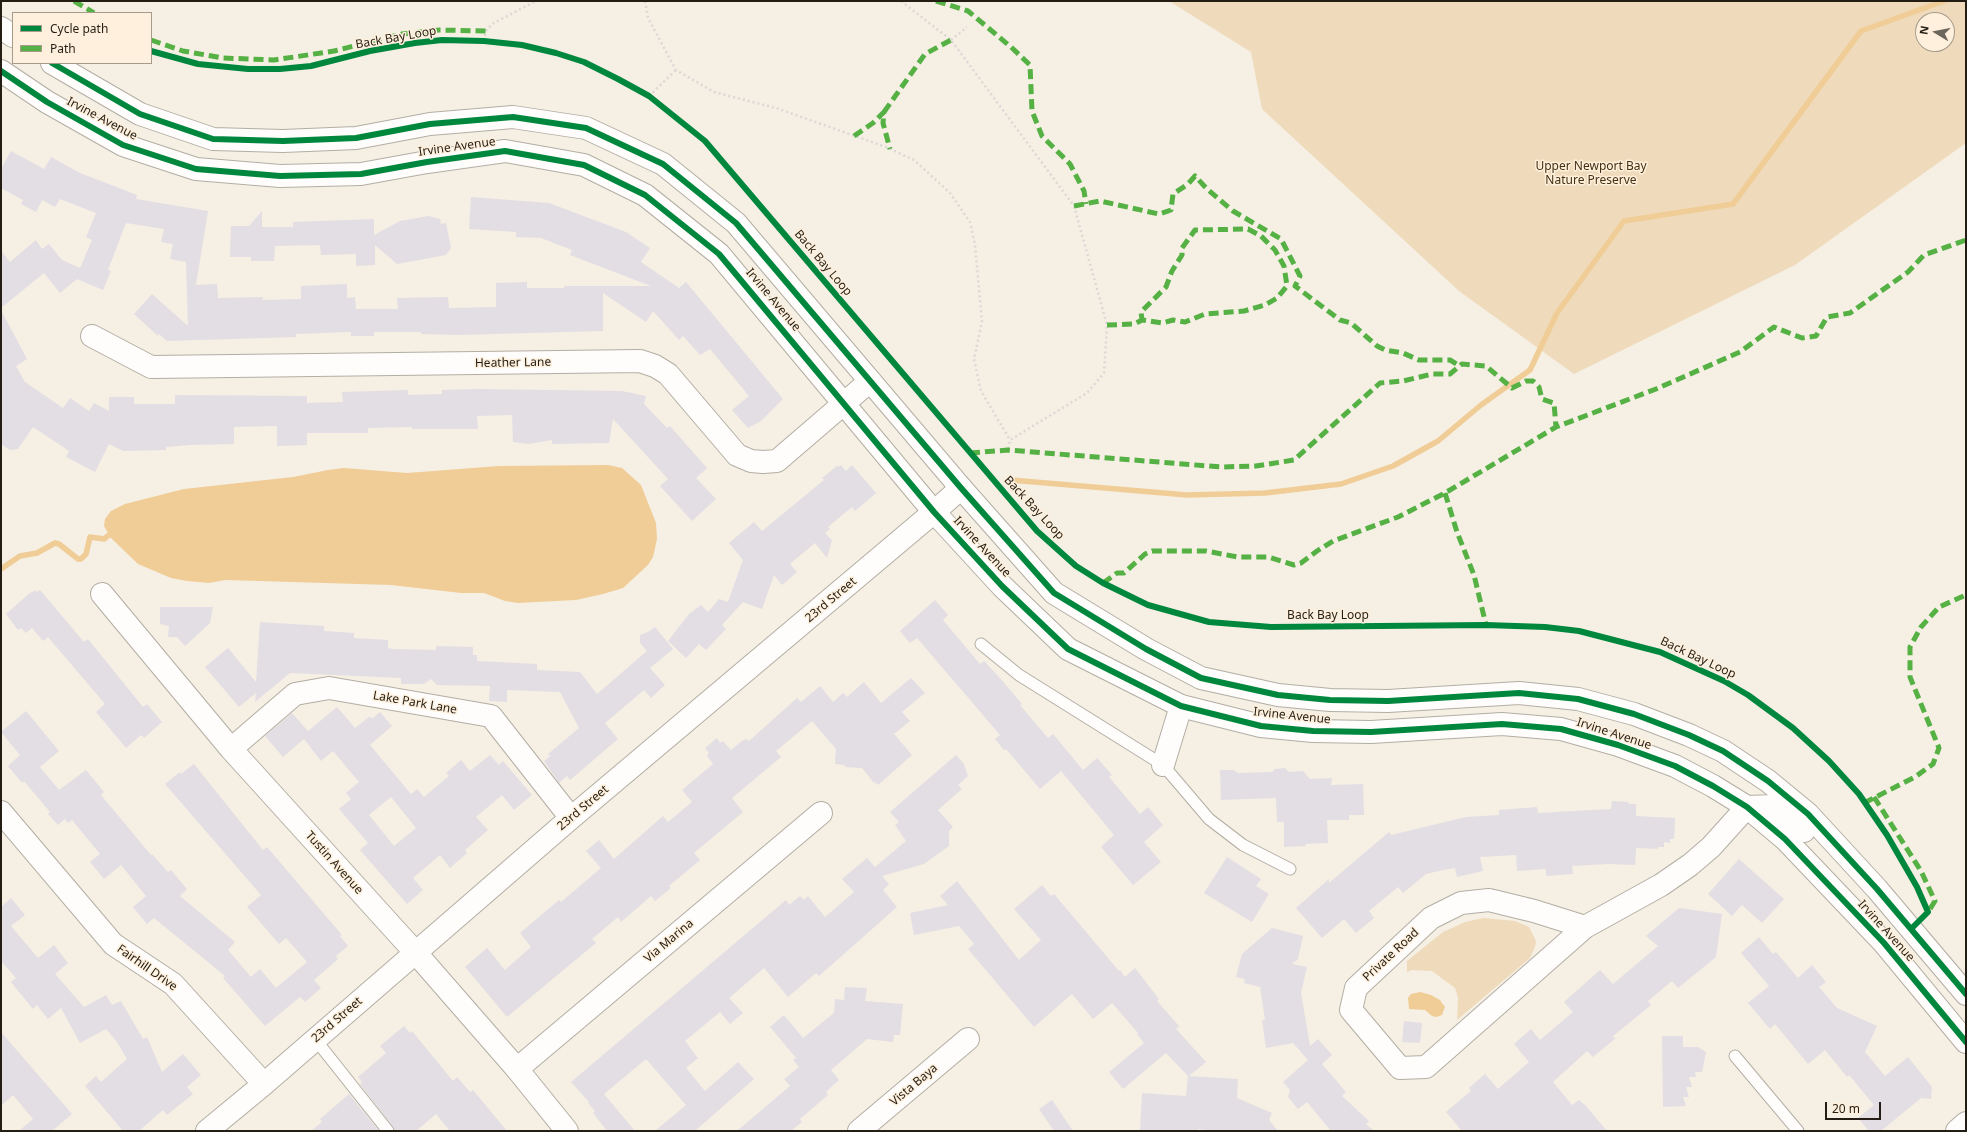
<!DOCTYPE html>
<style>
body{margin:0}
#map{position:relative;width:1967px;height:1132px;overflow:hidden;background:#f6efe4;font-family:"Noto Sans",sans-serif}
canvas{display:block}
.frame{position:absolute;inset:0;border:2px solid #231d14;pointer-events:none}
.legend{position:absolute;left:12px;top:12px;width:140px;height:52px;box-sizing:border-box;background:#fef0dc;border:1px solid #a69c8c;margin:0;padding:5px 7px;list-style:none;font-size:12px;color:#231d14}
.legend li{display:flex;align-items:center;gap:8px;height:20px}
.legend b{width:20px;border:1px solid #a69c8c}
.north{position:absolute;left:1915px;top:12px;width:40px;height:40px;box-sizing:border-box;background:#fef0dc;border:1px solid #a69c8c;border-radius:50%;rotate:280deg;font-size:11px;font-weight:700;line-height:16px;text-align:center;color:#231d14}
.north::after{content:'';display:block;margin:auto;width:14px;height:18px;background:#6d665d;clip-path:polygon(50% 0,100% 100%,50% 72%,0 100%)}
.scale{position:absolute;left:1825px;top:1102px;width:56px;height:18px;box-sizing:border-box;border:2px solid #231d14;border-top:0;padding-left:5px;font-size:12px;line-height:14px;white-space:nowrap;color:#231d14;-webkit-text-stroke:3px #fef0dc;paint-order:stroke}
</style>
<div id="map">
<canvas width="1967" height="1132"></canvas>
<div class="frame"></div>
<ul class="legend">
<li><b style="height:5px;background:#00873e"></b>Cycle path</li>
<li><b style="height:5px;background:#55b144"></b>Path</li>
</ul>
<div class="north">N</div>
<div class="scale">20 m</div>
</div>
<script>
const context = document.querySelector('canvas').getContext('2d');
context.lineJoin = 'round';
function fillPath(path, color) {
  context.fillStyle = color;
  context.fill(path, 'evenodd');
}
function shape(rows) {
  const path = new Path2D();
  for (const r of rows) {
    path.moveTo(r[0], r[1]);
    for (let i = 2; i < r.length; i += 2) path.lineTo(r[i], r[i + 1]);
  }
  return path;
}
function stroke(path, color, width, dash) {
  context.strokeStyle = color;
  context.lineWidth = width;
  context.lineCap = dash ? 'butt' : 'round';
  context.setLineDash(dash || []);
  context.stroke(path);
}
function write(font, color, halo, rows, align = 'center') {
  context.font = font + ' "Noto Sans",sans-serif';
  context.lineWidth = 3;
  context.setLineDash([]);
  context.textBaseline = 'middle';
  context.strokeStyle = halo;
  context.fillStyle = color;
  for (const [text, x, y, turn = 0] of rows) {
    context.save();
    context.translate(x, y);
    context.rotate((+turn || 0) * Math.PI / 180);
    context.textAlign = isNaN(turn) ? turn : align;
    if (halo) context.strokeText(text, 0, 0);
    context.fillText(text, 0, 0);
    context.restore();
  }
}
fillPath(shape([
 [1169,1,1966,1,1966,143,1795,265,1574,374,1459,291,1262,109,1251,52],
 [1923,20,1947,20,1947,44,1923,44],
 [1483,918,1515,921,1529,927,1536,941,1535,947,1530,958,1457,1020,1458,998,1455,988,1432,971,1412,970,1407,972,1407,961,1443,932,1465,922]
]), '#efdbbb');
fillPath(shape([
 [608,465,622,468,641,485,656,523,657,539,653,557,648,565,623,588,603,594,576,600,518,603,505,601,484,593,461,593,391,585,225,580,209,583,187,581,171,578,138,564,111,538,104,526,105,519,111,511,125,504,184,489,293,477,328,470,344,468,407,473,499,466],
 [1420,992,1431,995,1440,1000,1445,1007,1442,1015,1436,1017,1432,1016,1425,1010,1409,1009,1408,998,1411,994]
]), '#f0cd97');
stroke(shape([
 [1011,480,1187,495,1265,493,1341,484,1393,466,1438,441,1481,405,1530,370,1557,313,1624,221,1733,204,1861,31,1944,1],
 [1,569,20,556,37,553,55,543,59,544,78,559,81,559,86,554,90,537,104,539,109,535]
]), '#f0cd97', 5.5);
fillPath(shape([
 [11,151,44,169,51,157,80,173,137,195,136,199,208,211,196,285,217,284,218,298,263,297,262,300,301,299,301,286,347,284,347,298,355,297,356,309,398,309,397,298,448,297,449,308,496,307,496,283,527,282,527,288,564,288,564,286,651,286,570,255,572,250,541,238,516,237,516,232,469,229,471,197,549,203,626,232,650,248,641,262,679,288,686,282,783,399,761,421,748,428,732,410,749,396,710,349,700,355,683,336,679,340,653,311,646,322,603,293,603,331,458,335,421,334,421,332,374,332,374,336,351,336,351,332,296,334,296,337,167,341,159,334,158,336,134,314,152,294,188,326,186,262,170,259,173,244,161,242,164,229,126,223,108,270,111,271,103,290,77,279,60,293,44,273,1,308,1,251,10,262,36,240,42,249,49,244,62,260,80,268,92,240,86,237,96,213,60,199,55,207,42,200,36,212,21,204,23,200,1,188,1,169],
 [262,211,262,227,293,227,293,222,374,219,374,235,400,221,429,216,440,219,441,224,446,223,451,248,446,255,397,264,375,245,375,265,356,266,356,254,321,255,320,245,275,246,274,261,251,261,251,257,230,257,231,226,249,226],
 [1,310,27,359,16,366,25,382,63,408,70,398,89,411,94,403,109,411,109,397,134,397,134,404,175,404,175,395,307,396,307,403,343,402,342,392,408,390,408,395,442,394,442,390,477,389,622,391,646,396,644,404,667,428,670,426,707,468,696,478,716,499,692,521,660,486,668,479,613,419,609,443,552,444,552,440,529,444,513,442,512,415,477,416,478,429,412,429,412,427,368,428,368,433,307,433,307,445,277,446,277,426,234,427,234,444,189,445,166,447,166,450,123,451,109,444,95,472,66,457,69,451,33,427,18,449,10,450,1,444],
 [841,465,846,471,852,465,876,493,855,511,852,507,828,527,830,529,825,533,832,540,827,558,815,543,790,564,797,572,782,585,774,575,762,609,743,602,722,625,726,629,706,650,699,644,686,658,668,641,689,614,701,605,708,612,719,599,728,602,743,560,729,543,754,522,762,531,824,480,822,478,837,466,838,467],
 [35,590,37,592,40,590,84,642,88,639,143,707,147,704,162,722,144,738,141,735,126,748,96,712,105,704,48,637,43,641,32,628,26,633,21,628,18,630,6,614,31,592,32,593],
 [935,600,948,615,943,620,980,664,984,661,999,677,1022,704,1020,705,1048,738,1053,734,1083,770,1097,758,1112,775,1109,777,1140,814,1148,807,1163,825,1144,842,1161,862,1133,885,1101,847,1114,835,1061,771,1040,789,1006,749,1004,750,995,739,1000,735,917,638,910,643,900,631],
 [160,607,213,607,210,623,185,646,177,637,168,637,169,626,160,624],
 [260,622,324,626,324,631,354,633,354,638,388,640,388,648,393,649,436,650,436,646,473,647,473,655,477,655,477,661,537,664,537,670,580,672,597,694,647,651,640,643,640,635,648,632,655,627,673,649,650,668,665,685,651,698,644,690,605,723,618,739,570,780,567,776,559,783,544,761,550,756,548,754,579,728,560,692,507,690,507,702,489,701,490,686,437,685,431,679,424,684,401,684,401,678,290,673,255,702,256,693,239,707,205,667,228,648,256,682],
 [911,678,925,693,902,712,910,721,894,734,912,755,878,785,875,782,874,783,862,768,845,767,845,765,835,764,836,749,812,721,776,751,781,757,732,798,743,812,694,853,700,860,669,886,671,888,655,901,651,896,621,922,618,917,592,939,596,943,507,1017,465,967,487,948,505,970,531,947,520,933,559,900,561,902,601,868,586,851,599,840,614,859,663,816,668,822,692,802,682,790,713,764,707,756,709,753,705,748,717,738,720,743,723,741,731,750,742,741,746,739,749,741,797,698,801,702,820,686,833,702,843,693,847,697,864,682,881,703],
 [337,707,355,728,369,717,373,718,380,712,392,726,370,745,411,794,417,789,424,797,449,776,446,773,461,760,470,771,490,755,499,765,503,761,532,795,514,810,502,795,476,817,488,830,465,850,467,853,450,868,440,855,413,878,423,890,407,904,360,850,368,843,339,809,351,799,346,793,359,782,333,751,321,761,304,739,283,757,265,736,292,713,308,731],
 [391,797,416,828,394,846,369,815],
 [26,711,59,751,40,767,59,790,86,770,104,792,101,795,151,855,152,854,168,872,171,870,187,889,180,896,235,942,228,950,251,977,260,969,276,988,307,962,286,938,279,944,247,907,261,895,165,784,180,772,181,774,194,764,263,850,267,847,342,935,340,936,348,946,336,956,338,959,314,980,321,988,305,1002,300,997,265,1026,223,978,225,976,154,918,147,924,133,907,146,896,121,865,104,879,90,862,100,854,72,820,68,823,65,819,58,825,48,814,50,812,24,781,22,783,8,766,20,755,1,732],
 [956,755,964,764,968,776,958,785,962,789,938,810,953,827,949,831,949,846,924,864,882,876,889,884,883,890,897,907,819,976,816,973,788,997,764,968,729,998,743,1013,730,1024,720,1012,685,1041,698,1058,686,1068,705,1091,738,1062,754,1079,695,1131,655,1131,686,1105,646,1059,604,1094,635,1131,607,1131,593,1113,595,1111,588,1103,589,1102,571,1082,786,900,789,905,800,896,804,900,808,896,825,917,854,892,842,879,867,858,875,867,906,841,895,825,899,822,890,812],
 [1285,768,1289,772,1303,771,1310,779,1332,778,1331,785,1363,784,1364,815,1349,815,1349,820,1327,820,1328,843,1305,844,1306,846,1284,847,1284,822,1277,822,1276,798,1221,800,1220,770,1234,770,1238,773,1272,772,1275,769],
 [1612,801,1629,802,1628,804,1636,804,1636,816,1675,818,1674,839,1670,839,1670,843,1664,842,1664,847,1658,847,1658,849,1636,848,1635,865,1609,864,1572,866,1573,874,1546,876,1546,869,1517,871,1516,855,1480,857,1483,871,1457,877,1455,868,1443,870,1426,874,1403,893,1398,887,1369,911,1374,918,1356,933,1344,919,1322,938,1296,908,1329,879,1329,883,1389,832,1391,835,1466,817,1499,815,1499,810,1537,807,1538,813,1611,809],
 [1227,857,1261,879,1256,886,1269,894,1252,922,1204,893],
 [1739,859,1784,899,1762,923,1742,905,1732,916,1708,894],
 [957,881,1019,960,1041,940,1014,909,1042,885,1051,896,1054,894,1119,971,1120,970,1125,977,1135,968,1159,999,1157,1001,1179,1026,1176,1029,1206,1062,1189,1076,1238,1079,1237,1098,1272,1113,1269,1120,1278,1131,1214,1131,1198,1129,1196,1131,1140,1131,1142,1093,1186,1096,1188,1076,1166,1053,1123,1089,1109,1072,1144,1043,1137,1034,1138,1033,1112,1003,1093,1019,1072,994,1034,1027,968,949,974,944,959,926,914,935,910,913,948,905,940,896],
 [11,898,25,915,11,926,38,958,54,945,68,963,55,974,84,1007,106,995,112,1005,121,1001,143,1039,147,1037,162,1072,183,1054,201,1075,187,1087,193,1094,167,1115,163,1110,139,1131,123,1131,85,1086,96,1076,101,1082,127,1059,117,1042,106,1029,80,1043,61,1008,48,1019,37,1005,33,1009,19,992,11,982,16,978,1,961,1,907],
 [1679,908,1722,914,1716,957,1678,988,1672,981,1648,1001,1651,1005,1612,1037,1616,1038,1593,1057,1587,1051,1553,1082,1572,1105,1579,1100,1586,1106,1607,1131,1462,1131,1446,1112,1471,1091,1469,1088,1485,1074,1498,1089,1529,1062,1514,1044,1531,1029,1540,1040,1573,1012,1564,1002,1600,970,1613,984,1658,946,1646,936],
 [1272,928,1303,936,1298,959,1292,964,1307,967,1301,993,1310,1046,1318,1039,1332,1055,1322,1064,1346,1092,1342,1096,1369,1121,1366,1124,1374,1131,1331,1131,1307,1102,1298,1109,1288,1097,1290,1090,1283,1082,1308,1060,1293,1043,1266,1048,1262,1020,1265,1020,1260,987,1244,983,1245,979,1236,977,1242,954],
 [1759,937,1773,954,1776,952,1798,978,1812,965,1826,982,1819,987,1837,1008,1877,1026,1865,1052,1885,1076,1908,1057,1932,1087,1931,1099,1921,1098,1881,1131,1869,1131,1858,1118,1874,1105,1849,1075,1847,1077,1825,1050,1808,1064,1775,1024,1770,1029,1748,1003,1769,986,1741,953],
 [845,987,867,988,865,1001,903,1004,900,1035,894,1035,893,1042,867,1039,831,1070,839,1080,826,1092,828,1095,800,1119,802,1122,791,1131,737,1131,790,1086,784,1079,799,1067,793,1060,796,1058,770,1027,784,1015,803,1038,834,1013,835,999,844,1000],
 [1404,1021,1422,1023,1420,1043,1402,1042],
 [404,1026,410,1033,412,1031,453,1081,457,1077,470,1092,473,1090,507,1131,450,1131,436,1114,416,1131,395,1131,393,1127,360,1084,362,1082,358,1077,386,1053,380,1046],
 [1,1032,72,1114,52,1131,19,1131,33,1119,13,1095,1,1106],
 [1662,1036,1683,1036,1683,1047,1698,1047,1706,1052,1702,1072,1695,1072,1696,1077,1689,1077,1692,1087,1686,1087,1689,1097,1683,1097,1686,1106,1663,1107],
 [349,1094,379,1131,311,1131,322,1122,320,1119],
 [1052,1100,1073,1131,1054,1131,1039,1109]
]), '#e2dee4');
const service = shape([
 [981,644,1019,675,1163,765,1209,819,1243,845,1290,869],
 [315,1039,388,1131],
 [1735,1056,1798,1131]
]);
const minor = shape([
 [92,336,151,367,640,361,655,366,668,374,737,455,751,461,763,462,777,461,870,381],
 [102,594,231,749,415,952],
 [231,749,295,694,329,688,491,716,571,818],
 [1163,765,1181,706],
 [1,812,113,944,173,984,264,1084],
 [1489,900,1534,911,1585,927,1426,1067,1400,1068,1351,1010,1356,988,1431,918,1461,903,1489,900],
 [1585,927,1661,885,1690,865,1711,847,1747,807],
 [517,1069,821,813],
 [207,1131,264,1084,571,818,934,512,961,488],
 [859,1131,968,1039]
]);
const tertiary = shape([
 [415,952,517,1069,567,1131],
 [1957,1131,1966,1123]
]);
const secondary = shape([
 [1,28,13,36],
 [52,63,140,114,213,139,283,141,356,138,430,124,513,117,586,128,663,164,736,223,961,488,1054,593,1146,649,1201,678,1278,695,1330,700,1388,701,1519,693,1578,699,1634,714,1689,735,1723,751,1768,781,1808,814,1877,889,1966,994],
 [1,71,47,102,123,145,196,169,280,176,361,174,427,162,505,151,584,165,645,195,719,254,934,512,1002,586,1068,649,1181,706,1261,726,1313,731,1371,732,1502,724,1561,729,1618,745,1675,766,1713,786,1747,807,1785,839,1884,943,1966,1042],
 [1747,807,1773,806,1786,814,1804,831]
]);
stroke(service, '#b3aea4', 13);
stroke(minor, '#b3aea4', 24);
stroke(tertiary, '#b3aea4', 24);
stroke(secondary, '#b3aea4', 24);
stroke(shape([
 [645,1,648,18,676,70,714,92,776,108,886,147,914,160,950,193,970,222,975,245,982,322,974,359,981,391,1010,440],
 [901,1,951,40,1074,206,1107,325,1104,373,1087,393,1010,440,1008,450],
 [951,40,967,27],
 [484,41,486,31,492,24,536,1],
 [649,96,676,70]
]), '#dbd8d5', 2.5, [2, 3]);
stroke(service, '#fefdfb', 11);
stroke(minor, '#fefdfb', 22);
stroke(tertiary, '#fefdfb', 22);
stroke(secondary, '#fefdfb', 22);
stroke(shape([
 [74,1,94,13],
 [936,1,968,11,1011,47,1030,65,1032,111,1042,136,1070,164,1084,191,1086,204],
 [151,40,183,51,223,58,274,60,334,51,402,34,439,30,486,31],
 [884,112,925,54,951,40],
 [854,136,873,123,884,112,883,123,890,149],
 [1074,206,1100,201,1159,214,1171,210,1173,194,1188,184,1195,176,1207,189,1233,211,1281,239,1300,276,1295,286,1340,320,1351,323,1377,346,1385,350,1403,353,1419,360,1450,360,1460,366],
 [1107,325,1134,324,1142,320,1163,323,1173,320,1185,322,1205,314,1244,311,1265,305,1277,298,1287,286,1284,266,1275,250,1261,236,1248,229,1195,230,1182,248,1182,255,1172,271,1166,287,1141,312,1142,320],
 [970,453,1008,450,1221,467,1256,466,1294,460,1380,383,1403,381,1432,374,1450,374,1462,364,1486,366,1512,388,1526,381,1533,381,1539,387,1542,399,1554,403,1556,427],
 [1445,493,1457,532,1474,575,1486,625],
 [1103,583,1117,573,1124,573,1145,554,1152,551,1206,551,1238,557,1268,557,1294,565,1301,563,1317,551,1333,541,1398,517,1445,493,1556,427,1656,389,1740,352,1774,327,1802,338,1816,336,1827,317,1850,313,1908,272,1924,255,1966,240],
 [1874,797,1921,871,1935,901,1928,912],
 [1864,803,1915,777,1933,764,1939,748,1910,677,1910,647,1921,627,1939,607,1966,595]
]), '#55b144', 5, [10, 5]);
stroke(shape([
 [151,51,198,64,248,69,280,69,311,66,370,51,415,43,442,40,484,41,522,45,556,53,584,62,618,79,649,96,705,141,1037,531,1076,566,1103,583,1148,605,1209,622,1271,627,1486,625,1545,627,1579,631,1660,652,1724,681,1748,695,1793,728,1829,761,1859,794,1887,835,1917,887,1928,912,1912,928],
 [52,63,140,114,213,139,283,141,356,138,430,124,513,117,586,128,663,164,736,223,961,488,1054,593,1146,649,1201,678,1278,695,1330,700,1388,701,1519,693,1578,699,1634,714,1689,735,1723,751,1768,781,1808,814,1877,889,1966,994],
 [1,71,47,102,123,145,196,169,280,176,361,174,427,162,505,151,584,165,645,195,719,254,934,512,1002,586,1068,649,1181,706,1261,726,1313,731,1371,732,1502,724,1561,729,1618,745,1675,766,1713,786,1747,807,1785,839,1884,943,1966,1042]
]), '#00873e', 6);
write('12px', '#231d14', '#fef0dc', [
 ["Back Bay Loop",396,38,-10],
 ["Irvine Avenue",102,119,28],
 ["Irvine Avenue",457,147,-8],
 ["Back Bay Loop",823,263,50],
 ["Irvine Avenue",773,300,50],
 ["Heather Lane",513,363,-1],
 ["Back Bay Loop",1034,508,47],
 ["Irvine Avenue",982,547,47],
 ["23rd Street",831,600,-40],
 ["Back Bay Loop",1328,616],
 ["Back Bay Loop",1698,658,25],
 ["Lake Park Lane",415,703,10],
 ["Irvine Avenue",1292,716,6],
 ["Irvine Avenue",1614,734,18],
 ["23rd Street",583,808,-40],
 ["Tustin Avenue",334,863,48],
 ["Irvine Avenue",1886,931,48],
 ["Via Marina",669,941,-40],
 ["Private Road",1391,955,-43],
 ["Fairhill Drive",147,968,35],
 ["23rd Street",337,1020,-41],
 ["Vista Baya",914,1085,-40]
]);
write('12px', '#433011', '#fef0dc', [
 ["Upper Newport Bay",1591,167],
 ["Nature Preserve",1591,181]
]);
</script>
